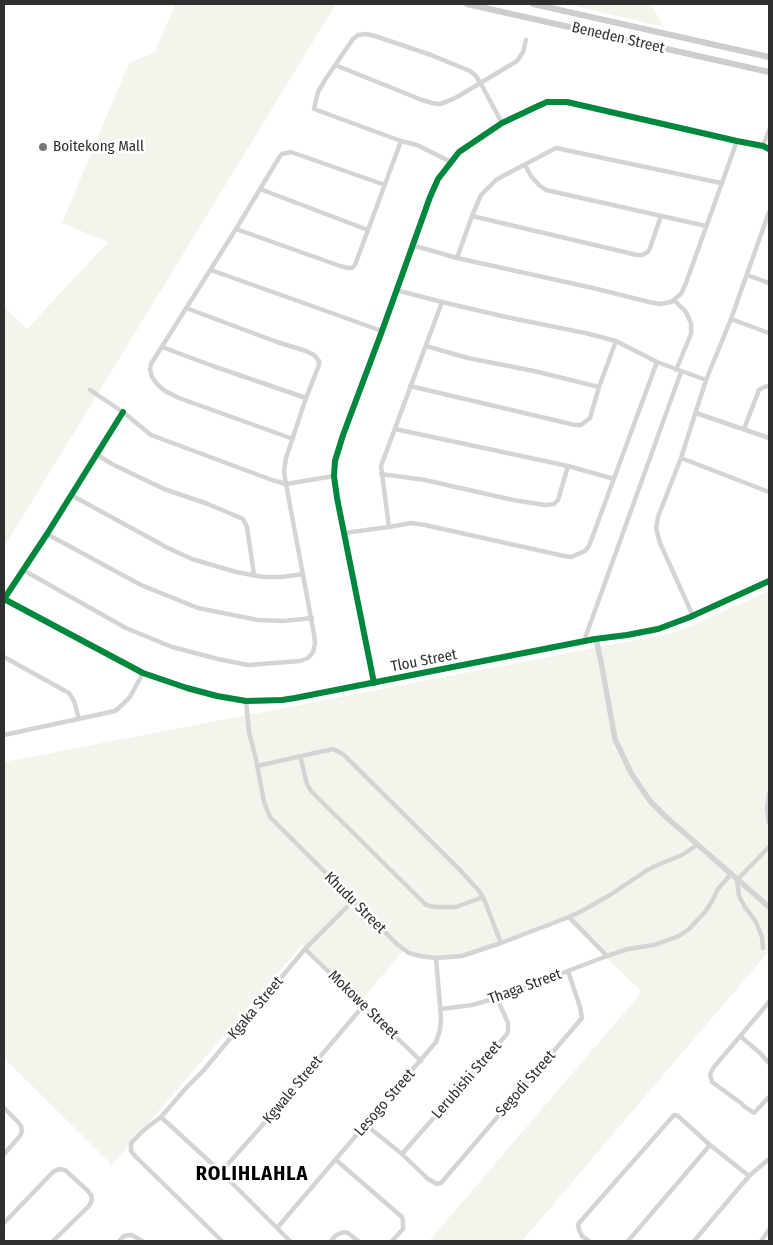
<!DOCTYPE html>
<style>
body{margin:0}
#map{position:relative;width:773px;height:1245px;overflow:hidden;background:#fff;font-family:"Fira Sans Condensed",sans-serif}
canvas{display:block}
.frame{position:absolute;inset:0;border:5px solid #2f2f2f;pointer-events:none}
</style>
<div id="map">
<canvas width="773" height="1245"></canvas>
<div class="frame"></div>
</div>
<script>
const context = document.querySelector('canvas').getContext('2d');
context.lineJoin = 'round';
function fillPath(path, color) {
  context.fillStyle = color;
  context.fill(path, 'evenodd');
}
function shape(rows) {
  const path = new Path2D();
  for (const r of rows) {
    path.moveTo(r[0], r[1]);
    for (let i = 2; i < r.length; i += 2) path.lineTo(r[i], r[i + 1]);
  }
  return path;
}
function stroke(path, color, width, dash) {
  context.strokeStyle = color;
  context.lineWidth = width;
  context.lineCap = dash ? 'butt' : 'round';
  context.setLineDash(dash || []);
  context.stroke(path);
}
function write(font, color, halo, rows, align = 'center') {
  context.font = font + ' "Fira Sans Condensed",sans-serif';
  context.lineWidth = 5;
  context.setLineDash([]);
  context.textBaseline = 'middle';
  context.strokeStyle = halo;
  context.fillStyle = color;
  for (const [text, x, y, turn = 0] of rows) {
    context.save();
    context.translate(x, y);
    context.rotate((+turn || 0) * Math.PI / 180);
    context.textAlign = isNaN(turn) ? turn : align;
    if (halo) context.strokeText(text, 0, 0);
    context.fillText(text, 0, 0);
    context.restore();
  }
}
fillPath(shape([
 [175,4,336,4,4,547,4,307,27,329,108,242,62,223,129,63,155,52],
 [566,4,651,4,664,27],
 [769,591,769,951,522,1241,429,1241,642,992,564,917,471,953,437,959,405,949,362,999,302,945,112,1165,4,1058,4,762,677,632]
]), '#f1f5ec');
stroke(shape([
 [335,65,422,100,432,103,440,104,446,102,457,97,517,61,523,52,526,40],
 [763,146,769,130],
 [451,162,417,145,401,141,314,109,318,92,325,80,353,39,358,35,366,34,375,36,431,55,470,71,476,76,481,84,502,123],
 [525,165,531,176,539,185,546,190,706,226],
 [260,189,368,230],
 [472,216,637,255,642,255,648,252,650,248,661,216],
 [236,229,340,266,348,268,352,268,355,265,401,141],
 [412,245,457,258,593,288,649,302,660,304,671,302,681,294,686,283,737,141],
 [457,258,472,216,481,195,496,180,503,176,556,148,721,183],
 [211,270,382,331],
 [747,275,769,283],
 [396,290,442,302,506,317,585,333,616,341,657,362,706,380],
 [674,300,686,312,691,323,691,334,676,370],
 [731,319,769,333],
 [426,346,468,358,534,371,599,387],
 [162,347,213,366,306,398],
 [410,386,575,425,581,425,590,418,599,387,616,341],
 [90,390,123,412,151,435,272,480,286,484,334,476],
 [696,413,769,438],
 [395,429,568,466,614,479],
 [744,429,759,390,764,387,769,386],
 [293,439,179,398,165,391,158,385,152,377,150,370,151,364,236,229,280,156,282,154,291,152,385,185],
 [96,454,112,464,164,489,208,504,243,519,247,527,254,575],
 [681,458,769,492],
 [381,474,425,480,513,500,545,505,554,504,558,500,568,466],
 [71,495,168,548,192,559,236,572,263,577,281,577,303,574],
 [389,527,381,466,442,302],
 [344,533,389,527,411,523,425,525,564,556,571,557,585,551,589,546,592,538,657,362],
 [47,534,141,585,198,608,258,620,284,621,312,618],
 [23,570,126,628,172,647,218,659,248,665,300,661,308,658,313,652,315,643,314,634,286,484,284,471,286,458,306,398,319,365,319,361,314,355,306,351,277,342,186,308],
 [4,599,47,534,123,412],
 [693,616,660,543,656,528,658,517,681,458,706,380,731,319,769,212],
 [584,641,681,372],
 [4,657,69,693,74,701,79,719],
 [374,683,337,498,334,476,335,461,343,435,382,331,430,197,438,179,459,152,502,123,538,106,547,102,567,102,737,141,763,146,769,149],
 [246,701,249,732,256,759,264,802,270,817,398,945,409,953,420,956,436,958,462,956,501,943,569,917,580,912,610,895,646,871,655,866,682,855,697,845],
 [4,735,115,711,122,705,130,697,143,673],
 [300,756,307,784,311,791,426,905,435,907,456,907,483,897],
 [257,766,333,749,343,754,460,870,480,892,485,902,501,943],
 [769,794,767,809,769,823],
 [569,917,607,956],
 [763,948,762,937,756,922,745,907,739,896,737,880,769,847],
 [305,949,421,1061],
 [769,1002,714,1067,710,1074,712,1082,741,1103,745,1107,754,1113,769,1097],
 [441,1009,472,1005,497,998,607,956,628,949,654,945,679,936,689,929,705,912,711,903,718,889,731,874],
 [740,1036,760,1053,769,1063],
 [4,1108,18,1122,21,1126,22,1131,20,1136,4,1154],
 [161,1117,221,1172,290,1241],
 [366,1125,402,1154,428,1179,437,1184,441,1183,582,1018,580,1007,568,971],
 [402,1154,507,1034,508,1031,508,1023,497,998],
 [336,1160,402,1217,403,1221,403,1229,392,1241],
 [221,1172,259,1129,363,1006],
 [4,1223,53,1172,59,1169,65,1170,87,1190,91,1195,92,1200,89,1206,53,1241],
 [277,1228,436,1042,440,1030,441,1018,436,958],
 [119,1241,124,1236,129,1235,132,1235,142,1241],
 [222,1241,136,1157,131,1151,131,1143,145,1129,161,1117,187,1087,203,1071,305,949,353,901],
 [331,1241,336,1235,344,1232,348,1233,358,1241],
 [589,1241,582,1236,579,1230,578,1225,579,1223,674,1115,678,1116,710,1145,749,1176],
 [628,1241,710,1145],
 [694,1241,749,1176,769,1159],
 [761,1241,769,1230]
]), '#d4d4d4', 4.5);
stroke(shape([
 [4,599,143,673,187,688,217,696,246,701,259,701,282,700,295,698,595,639,627,635,658,629,690,617,769,581],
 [596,639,602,667,615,739,631,773,650,801,666,817,769,907]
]), '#d4d4d4', 5.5);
stroke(shape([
 [467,4,769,72],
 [533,4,769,57]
]), '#cdcdcd', 6);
stroke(shape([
 [123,412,47,534,4,599,143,673,187,688,217,696,246,701,282,700,295,698,595,639,627,635,658,629,690,617,769,581],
 [374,683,337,498,334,476,335,461,343,435,382,331,430,197,438,179,459,152,502,123,538,106,547,102,567,102,737,141,763,146,769,149]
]), '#00873e', 6);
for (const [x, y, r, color] of [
 [43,147,5,"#787878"]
]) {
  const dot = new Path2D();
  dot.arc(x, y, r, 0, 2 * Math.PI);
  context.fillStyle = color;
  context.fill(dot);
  stroke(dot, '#fff', 2);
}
write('15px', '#2f2f2f', '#fff', [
 ["Beneden Street",618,38,13],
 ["Tlou Street",424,661,-11],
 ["Khudu Street",355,903,45],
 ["Thaga Street",525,987,-20],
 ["Mokowe Street",363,1005,44],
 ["Kgaka Street",256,1008,-50],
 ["Lerubishi Street",467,1080,-49],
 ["Segodi Street",526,1084,-49],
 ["Kgwale Street",293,1090,-50],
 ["Lesogo Street",385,1103,-49]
]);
write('15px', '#2f2f2f', '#fff', [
 ["Boitekong Mall",53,147]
], 'left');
context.letterSpacing = '1px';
write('bold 20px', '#000', '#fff', [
 ["ROLIHLAHLA",252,1174]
]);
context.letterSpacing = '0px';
</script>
